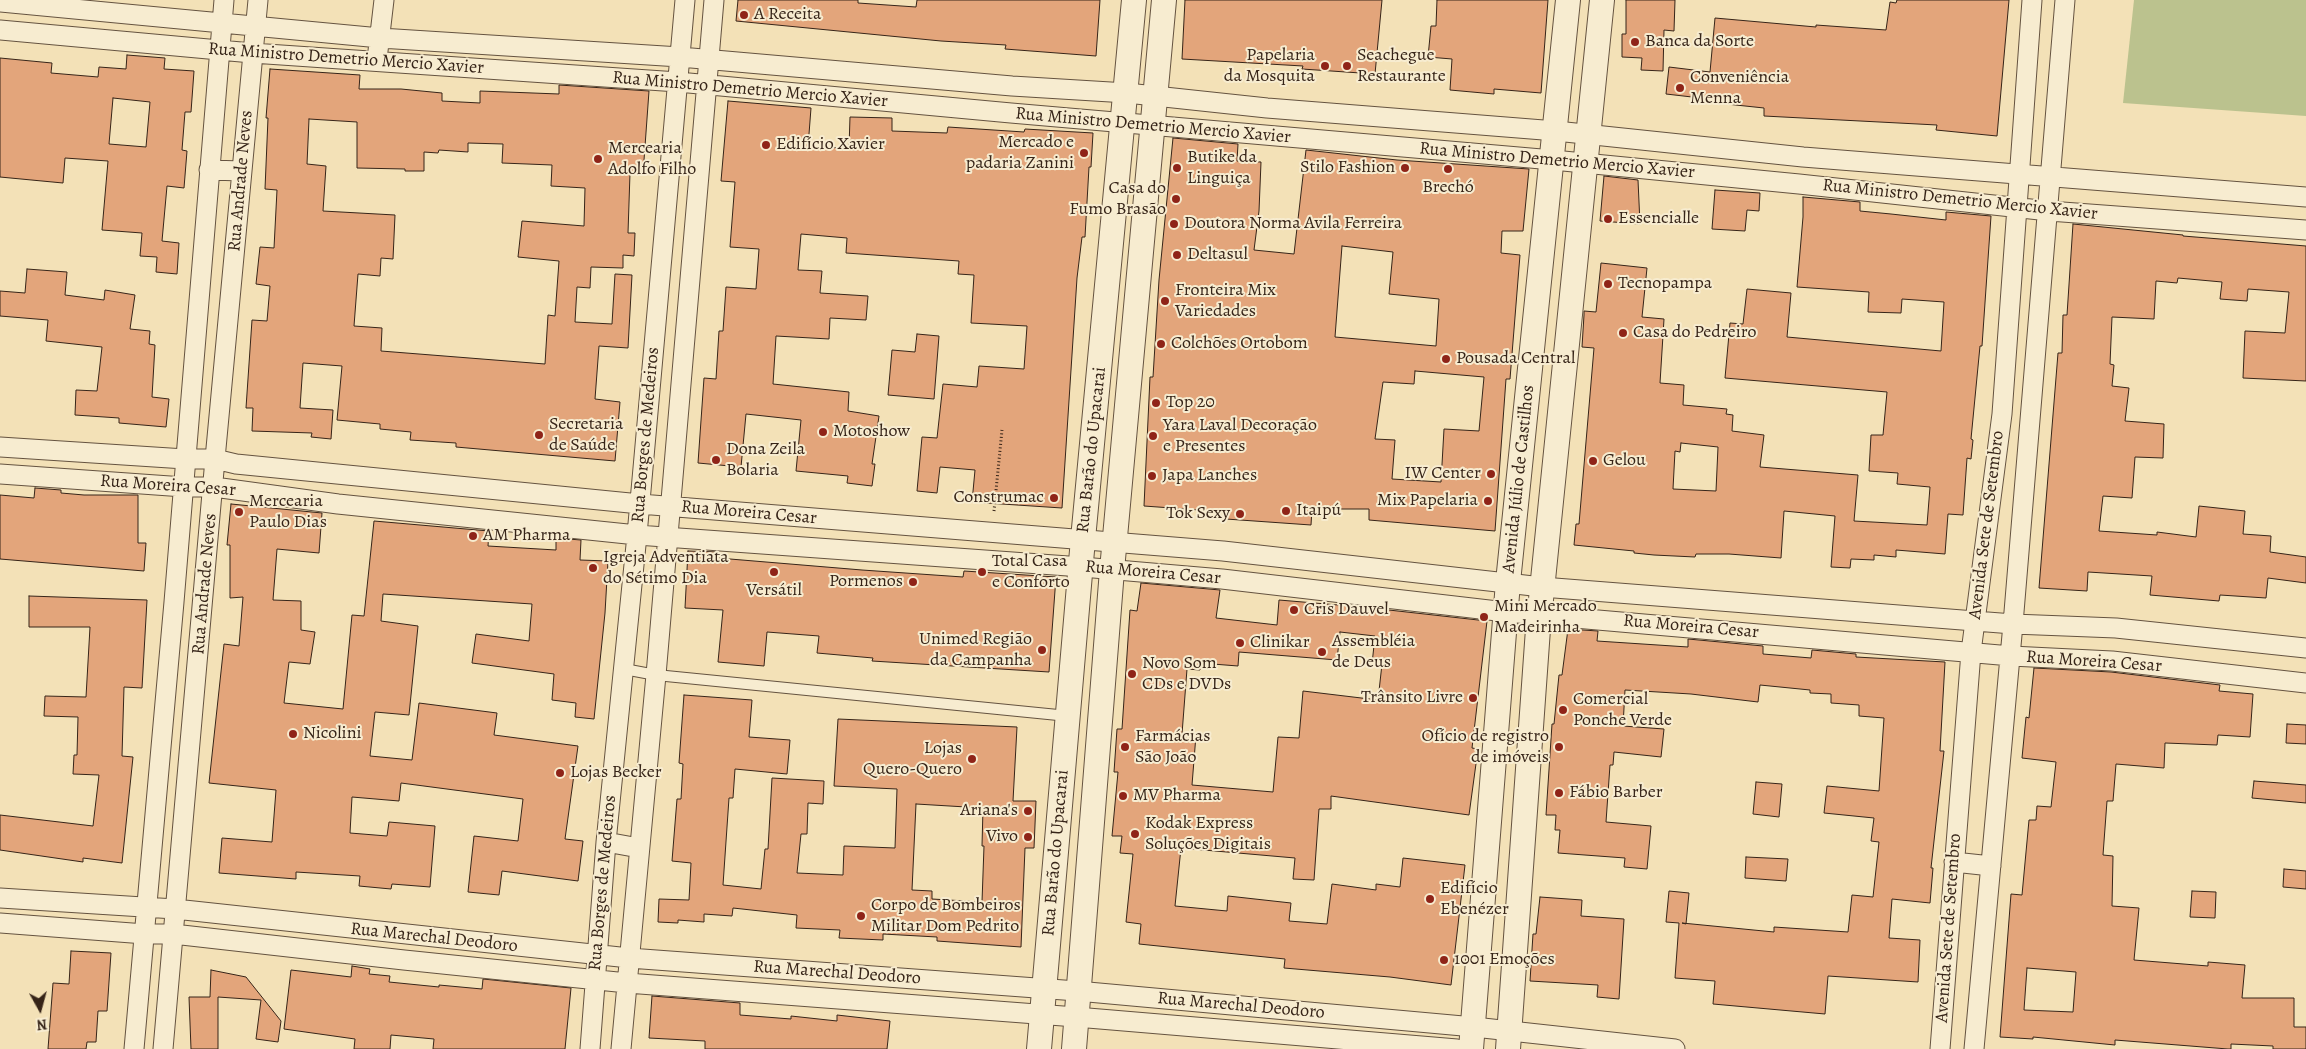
<!DOCTYPE html>
<meta charset="utf-8">
<style>
body{margin:0}
#map{position:relative;width:2306px;height:1049px;overflow:hidden;background:#f3e1b7;font-family:Alegreya,serif}
canvas{display:block}
.north{position:absolute;left:15px;top:984px;width:50px;height:50px;-webkit-text-stroke:4px #f7ecd0;paint-order:stroke;rotate:173deg;font-size:14px;font-weight:700;line-height:20px;text-align:center;color:#362418}
.north::after{content:'';display:block;margin:auto;width:18px;height:22px;background:#362418;clip-path:polygon(50% 0,100% 100%,50% 72%,0 100%)}
</style>
<div id="map">
<canvas width="2306" height="1049"></canvas>
<div class="north">N</div>
</div>
<script>
const context = document.querySelector('canvas').getContext('2d');
context.lineJoin = 'round';
function fillPath(path, color) {
  context.fillStyle = color;
  context.fill(path, 'evenodd');
}
function shape(rows) {
  const path = new Path2D();
  for (const r of rows) {
    path.moveTo(r[0], r[1]);
    for (let i = 2; i < r.length; i += 2) path.lineTo(r[i], r[i + 1]);
  }
  return path;
}
function stroke(path, color, width, dash) {
  context.strokeStyle = color;
  context.lineWidth = width;
  context.lineCap = dash ? 'butt' : 'round';
  context.setLineDash(dash || []);
  context.stroke(path);
}
function write(font, color, halo, rows, align = 'center') {
  context.font = font + ' Alegreya,serif';
  context.lineWidth = 4;
  context.setLineDash([]);
  context.textBaseline = 'middle';
  context.strokeStyle = halo;
  context.fillStyle = color;
  for (const [text, x, y, turn = 0] of rows) {
    context.save();
    context.translate(x, y);
    context.rotate((+turn || 0) * Math.PI / 180);
    context.textAlign = isNaN(turn) ? turn : align;
    if (halo) context.strokeText(text, 0, 0);
    context.fillText(text, 0, 0);
    context.restore();
  }
}
fillPath(shape([
 [2134,0,2306,0,2306,116,2123,103]
]), '#bbc28e');
const building = shape([
 [738,0,858,0,858,3,916,7,917,0,1100,0,1096,56,1005,49,1006,45,941,41,736,21,738,0],
 [1185,0,1382,0,1375,74,1302,69,1303,66,1182,59,1185,0],
 [1437,0,1548,0,1541,93,1494,89,1494,94,1450,90,1452,59,1428,57,1431,26,1436,26,1437,0],
 [1626,0,1675,0,1674,31,1664,30,1663,71,1641,70,1642,58,1622,57,1622,34,1626,34,1626,0],
 [1897,0,2009,0,1997,136,1936,130,1937,125,1764,116,1764,108,1717,103,1718,100,1666,94,1669,67,1710,72,1715,18,1816,27,1816,25,1886,30,1890,2,1896,3,1897,0],
 [127,55,165,58,164,69,194,71,191,112,185,112,182,150,187,151,184,188,167,186,162,241,179,243,177,274,156,272,157,257,140,256,142,233,102,230,108,161,65,158,63,183,0,177,0,58,52,63,51,73,98,77,99,67,126,69,127,55],
 [113,98,150,102,146,147,109,144,113,98],
 [270,69,360,75,359,89,401,89,442,93,442,101,480,103,480,91,559,94,559,85,649,91,643,174,630,173,628,233,635,233,634,256,623,255,623,268,591,267,590,288,577,287,575,322,612,324,615,274,632,275,628,348,599,346,595,399,620,402,615,461,456,447,456,443,410,440,411,432,380,429,380,424,337,420,342,366,303,363,300,408,333,410,331,439,311,437,312,433,252,431,253,408,246,408,252,320,267,321,270,286,256,284,260,247,274,248,277,190,265,189,268,118,266,118,270,69],
 [309,119,357,122,357,168,405,169,405,171,424,171,424,152,438,153,439,150,468,152,468,143,503,144,502,163,552,165,551,186,585,188,584,226,522,221,518,257,559,261,555,316,548,315,545,364,381,351,382,328,354,326,358,274,380,276,381,258,393,259,395,215,323,211,326,166,307,164,309,119],
 [728,101,811,108,808,147,849,148,850,117,892,118,892,131,947,133,948,127,1024,132,1025,129,1093,133,1091,167,1089,167,1085,237,1082,237,1077,278,1062,508,972,502,975,470,940,467,937,493,917,491,922,437,937,438,943,384,977,387,979,366,1024,369,1027,326,971,323,974,275,958,274,959,261,846,253,847,238,801,234,798,270,822,271,820,293,868,296,866,320,830,318,829,339,776,336,773,384,849,392,848,411,879,416,872,464,875,464,872,486,847,483,848,476,796,471,801,420,746,414,741,467,698,463,704,378,716,379,719,331,723,331,726,287,756,289,759,249,730,247,735,182,721,181,728,101],
 [1173,138,1238,144,1237,161,1261,162,1259,211,1254,250,1294,254,1306,150,1397,160,1529,169,1523,231,1502,231,1501,253,1520,255,1510,379,1506,379,1495,531,1369,520,1369,509,1312,509,1311,525,1226,519,1227,512,1144,506,1150,377,1153,377,1159,280,1173,138],
 [1342,246,1393,252,1389,294,1439,299,1436,346,1335,337,1342,246],
 [1415,371,1484,377,1479,431,1444,429,1441,482,1392,479,1395,440,1375,439,1383,382,1414,384,1415,371],
 [1604,176,1638,180,1640,224,1600,221,1604,176],
 [1715,190,1760,193,1759,211,1747,210,1745,231,1712,229,1715,190],
 [1803,197,1860,202,1860,211,1891,214,1946,220,1946,212,1991,216,1982,346,1980,346,1971,439,1973,440,1971,459,1967,458,1963,515,1948,514,1945,554,1896,550,1896,557,1874,555,1874,560,1851,559,1850,568,1831,567,1835,516,1784,511,1781,558,1729,554,1696,554,1695,557,1654,555,1634,553,1634,551,1574,545,1576,524,1579,524,1594,348,1582,347,1584,315,1584,311,1596,312,1601,263,1647,268,1642,317,1664,319,1660,383,1684,385,1683,405,1727,409,1726,414,1733,415,1732,431,1764,435,1760,467,1858,475,1854,521,1927,525,1930,487,1897,484,1898,473,1869,471,1871,435,1883,435,1887,392,1725,378,1730,323,1743,324,1747,289,1791,293,1787,337,1941,351,1944,302,1902,299,1901,313,1868,312,1869,292,1797,287,1803,217,1803,197],
 [1681,443,1718,447,1716,491,1673,489,1675,451,1680,452,1681,443],
 [2073,224,2183,235,2183,236,2306,246,2306,381,2243,378,2245,331,2285,333,2289,292,2248,289,2247,301,2220,299,2222,282,2178,278,2177,283,2156,281,2154,319,2112,317,2110,364,2114,365,2112,386,2129,388,2125,421,2164,424,2163,458,2135,457,2132,498,2103,496,2099,531,2157,535,2157,532,2196,537,2199,506,2245,511,2243,534,2271,536,2270,552,2306,557,2306,583,2268,578,2266,598,2220,595,2219,601,2150,595,2152,576,2088,572,2087,591,2039,588,2058,353,2062,353,2063,315,2067,315,2073,224],
 [27,269,67,272,65,295,104,300,105,290,135,295,130,329,150,331,149,344,155,345,152,397,169,399,166,427,119,423,119,418,75,415,76,390,97,391,102,347,46,341,48,320,0,316,0,291,25,293,27,269],
 [917,334,939,336,934,399,888,395,892,350,915,352,917,334],
 [35,488,61,490,61,493,84,495,138,495,138,543,146,543,144,571,0,559,0,495,34,498,35,488],
 [231,504,322,513,319,553,277,549,273,600,301,601,301,630,315,632,310,664,289,662,284,703,343,709,352,615,364,616,374,521,489,531,488,546,556,550,556,538,581,540,580,560,608,561,605,613,594,719,575,717,576,703,552,700,554,674,472,663,476,634,529,641,532,604,383,594,381,621,418,626,409,715,375,712,370,756,412,760,419,703,497,713,494,735,578,746,565,839,583,841,578,881,502,871,499,895,468,892,474,836,518,841,523,799,401,783,399,801,352,797,350,833,387,836,389,822,435,826,430,887,392,884,391,889,359,886,360,876,296,872,296,879,219,873,222,838,272,842,276,790,209,783,224,644,239,646,243,597,230,598,230,545,227,545,231,504],
 [688,551,718,552,718,558,862,570,963,577,964,571,1056,577,1049,672,872,661,873,658,817,653,819,636,767,632,764,666,718,662,723,610,685,608,688,551],
 [1141,583,1220,590,1216,618,1277,625,1279,600,1362,607,1487,621,1472,748,1478,749,1469,815,1331,796,1331,809,1319,809,1314,880,1293,879,1295,858,1181,848,1175,906,1227,911,1228,896,1291,903,1289,921,1327,924,1332,884,1376,890,1376,884,1400,887,1403,858,1465,865,1451,985,1390,977,1284,968,1285,959,1139,944,1141,924,1126,922,1133,854,1120,853,1122,836,1112,836,1118,772,1114,772,1117,729,1122,729,1130,610,1137,611,1141,583],
 [1340,632,1375,636,1372,664,1382,664,1378,700,1303,691,1299,738,1278,737,1273,792,1192,785,1196,735,1182,734,1187,669,1200,670,1200,663,1238,666,1239,652,1337,660,1340,632],
 [29,596,147,600,142,688,124,687,122,756,133,757,122,863,83,858,83,862,0,850,0,815,93,826,99,775,73,774,74,755,77,755,78,717,44,716,45,696,86,697,90,627,29,627,29,596],
 [1568,629,1598,631,1597,641,1688,647,1688,639,1763,646,1763,654,1811,658,1812,650,1856,654,1856,657,1945,662,1940,751,1944,751,1931,868,1933,868,1930,903,1892,899,1889,938,1920,940,1918,982,1828,976,1825,1014,1713,1004,1715,981,1675,978,1679,923,1666,922,1669,891,1689,893,1686,924,1682,923,1774,932,1774,927,1848,932,1852,895,1873,897,1879,842,1871,841,1874,818,1824,813,1827,786,1879,791,1884,718,1859,716,1859,705,1831,703,1831,694,1810,693,1810,690,1760,685,1758,702,1691,694,1625,690,1623,726,1664,729,1661,757,1614,752,1613,765,1610,765,1606,822,1651,826,1647,869,1624,867,1625,858,1558,853,1560,830,1555,830,1556,815,1546,815,1552,724,1554,724,1559,675,1562,675,1568,629],
 [2034,668,2111,672,2220,685,2219,691,2253,694,2250,737,2218,735,2217,745,2165,743,2164,768,2116,764,2113,801,2107,801,2103,855,2113,856,2112,906,2139,908,2134,960,2208,966,2208,962,2245,965,2242,998,2294,998,2294,1027,2306,1027,2306,1049,2273,1049,2273,1046,2231,1044,2231,1049,2228,1049,2115,1040,2115,1045,2033,1037,2033,1039,2000,1037,2011,894,2022,895,2029,820,2036,820,2037,806,2051,807,2056,762,2022,758,2026,717,2029,718,2034,668],
 [2027,968,2076,972,2073,1012,2024,1010,2027,968],
 [684,695,752,700,749,737,790,740,787,774,735,769,733,798,729,798,723,885,761,889,765,849,768,849,772,778,824,781,823,804,808,803,807,834,801,834,797,873,843,875,844,846,895,848,897,789,834,786,838,719,1017,727,1013,801,1036,801,1034,848,1025,848,1021,947,937,941,937,937,883,934,883,940,839,938,840,930,796,928,797,915,733,908,732,916,704,914,704,922,678,920,678,923,658,922,659,899,689,900,691,863,672,861,677,799,681,799,683,764,679,763,684,695],
 [916,804,983,808,982,846,984,846,982,902,932,899,932,891,912,890,916,804],
 [2287,724,2306,725,2306,744,2286,743,2287,724],
 [2254,781,2306,785,2306,803,2252,798,2254,781],
 [1756,782,1782,784,1779,817,1753,814,1756,782],
 [1746,857,1788,859,1786,881,1745,878,1746,857],
 [2284,869,2306,871,2306,889,2283,887,2284,869],
 [2192,891,2216,892,2215,918,2190,917,2192,891],
 [1540,897,1582,900,1581,916,1624,919,1619,999,1597,997,1598,985,1530,981,1533,934,1536,934,1540,897],
 [71,951,111,953,107,1011,98,1011,96,1042,87,1042,86,1049,48,1049,53,983,69,984,71,951],
 [352,966,370,969,369,974,390,976,389,982,439,987,439,985,482,989,483,979,571,988,565,1049,433,1049,434,1039,391,1035,390,1049,354,1049,355,1039,284,1029,291,970,351,977,352,966],
 [211,970,246,977,281,1021,278,1042,256,1039,261,1000,218,997,218,1049,191,1049,189,997,210,997,211,970],
 [652,996,740,1003,740,1015,791,1019,791,1016,837,1021,837,1015,890,1021,887,1049,705,1049,705,1041,649,1038,652,996]
]);
fillPath(building, '#e3a57b');
stroke(building, '#362418', 1);
const service = shape([
 [624,669,656,675,1068,716]
]);
const minor = shape([
 [0,2,380,38,680,57,1012,86,1127,93,1267,108,1556,131,1803,157,2306,197],
 [0,30,252,53,678,82,1011,113,1553,160,1799,184,2049,211,2306,230],
 [378,51,384,0],
 [209,170,242,171],
 [0,447,185,459,215,459,236,464,640,504,1223,551,1542,587,2013,624,2116,628,2306,648],
 [0,474,184,487,214,487,338,504,637,535,1082,567,1222,579,1506,612,2011,656,2112,661,2306,683],
 [606,842,639,848],
 [1954,862,1991,866],
 [0,898,175,909,629,958,1077,991,1474,1027,1675,1049],
 [0,923,145,934,173,934,404,960,627,983,1076,1017,1457,1049],
 [134,1049,174,602,224,0],
 [163,1049,215,459,258,0],
 [590,1049,606,842,637,535,685,0],
 [621,1049,656,675,714,0],
 [1940,1049,1971,652,2002,414,2032,0],
 [1974,1049,2013,624,2065,0]
]);
const tertiary = shape([
 [1039,1049,1083,539,1134,0],
 [1074,1049,1112,570,1164,0],
 [1471,1049,1508,582,1568,0],
 [1508,1049,1538,629,1602,0]
]);
stroke(service, '#655340', 12);
stroke(minor, '#655340', 21);
stroke(tertiary, '#655340', 26);
stroke(shape([
 [994,511,1002,430]
]), '#362418', 3, [1, 2.5]);
stroke(service, '#f7ecd0', 10);
stroke(minor, '#f7ecd0', 19);
stroke(tertiary, '#f7ecd0', 24);
for (const [x, y, r, color] of [
 [744,15,5,"#8f2418"],
 [1635,42,5,"#8f2418"],
 [1325,66,5,"#8f2418"],
 [1347,66,5,"#8f2418"],
 [1680,88,5,"#8f2418"],
 [766,145,5,"#8f2418"],
 [1084,153,5,"#8f2418"],
 [598,159,5,"#8f2418"],
 [1177,168,5,"#8f2418"],
 [1405,168,5,"#8f2418"],
 [1448,169,5,"#8f2418"],
 [1176,199,5,"#8f2418"],
 [1608,219,5,"#8f2418"],
 [1174,224,5,"#8f2418"],
 [1177,255,5,"#8f2418"],
 [1608,284,5,"#8f2418"],
 [1165,301,5,"#8f2418"],
 [1623,333,5,"#8f2418"],
 [1161,344,5,"#8f2418"],
 [1446,359,5,"#8f2418"],
 [1156,403,5,"#8f2418"],
 [823,432,5,"#8f2418"],
 [539,435,5,"#8f2418"],
 [1153,436,5,"#8f2418"],
 [716,460,5,"#8f2418"],
 [1593,461,5,"#8f2418"],
 [1491,474,5,"#8f2418"],
 [1152,476,5,"#8f2418"],
 [1054,498,5,"#8f2418"],
 [1488,501,5,"#8f2418"],
 [1286,511,5,"#8f2418"],
 [239,512,5,"#8f2418"],
 [1240,514,5,"#8f2418"],
 [473,536,5,"#8f2418"],
 [593,568,5,"#8f2418"],
 [774,572,5,"#8f2418"],
 [982,572,5,"#8f2418"],
 [913,582,5,"#8f2418"],
 [1294,610,5,"#8f2418"],
 [1484,617,5,"#8f2418"],
 [1240,643,5,"#8f2418"],
 [1042,650,5,"#8f2418"],
 [1322,652,5,"#8f2418"],
 [1132,674,5,"#8f2418"],
 [1473,698,5,"#8f2418"],
 [1563,710,5,"#8f2418"],
 [293,734,5,"#8f2418"],
 [1125,747,5,"#8f2418"],
 [1559,747,5,"#8f2418"],
 [972,759,5,"#8f2418"],
 [560,773,5,"#8f2418"],
 [1559,793,5,"#8f2418"],
 [1123,796,5,"#8f2418"],
 [1028,811,5,"#8f2418"],
 [1135,834,5,"#8f2418"],
 [1028,837,5,"#8f2418"],
 [1430,899,5,"#8f2418"],
 [861,916,5,"#8f2418"],
 [1444,960,5,"#8f2418"]
]) {
  const dot = new Path2D();
  dot.arc(x, y, r, 0, 2 * Math.PI);
  context.fillStyle = color;
  context.fill(dot);
  stroke(dot, '#f7ecd0', 2);
}
write('18px', '#362418', '#f7ecd0', [
 ["A Receita",754,15],
 ["Banca da Sorte",1645,42],
 ["Papelaria",1315,56,"right"],
 ["da Mosquita",1315,77,"right"],
 ["Seachegue",1357,56],
 ["Restaurante",1357,77],
 ["Conveniência",1690,78],
 ["Menna",1690,99],
 ["Mercado e",1074,143,"right"],
 ["padaria Zanini",1074,164,"right"],
 ["Edifício Xavier",776,145],
 ["Mercearia",608,149],
 ["Adolfo Filho",608,170],
 ["Butike da",1187,158],
 ["Linguiça",1187,179],
 ["Stilo Fashion",1395,168,"right"],
 ["Brechó",1448,188,"center"],
 ["Casa do",1166,189,"right"],
 ["Fumo Brasão",1166,210,"right"],
 ["Essencialle",1618,219],
 ["Doutora Norma Avila Ferreira",1184,224],
 ["Deltasul",1187,255],
 ["Tecnopampa",1618,284],
 ["Fronteira Mix",1175,291],
 ["Variedades",1175,312],
 ["Casa do Pedreiro",1633,333],
 ["Colchões Ortobom",1171,344],
 ["Pousada Central",1456,359],
 ["Top 20",1166,403],
 ["Secretaria",549,425],
 ["de Saúde",549,446],
 ["Yara Laval Decoração",1163,426],
 ["e Presentes",1163,447],
 ["Motoshow",833,432],
 ["Dona Zeila",726,450],
 ["Bolaria",726,471],
 ["Gelou",1603,461],
 ["IW Center",1481,474,"right"],
 ["Japa Lanches",1162,476],
 ["Construmac",1044,498,"right"],
 ["Mix Papelaria",1478,501,"right"],
 ["Mercearia",249,502],
 ["Paulo Dias",249,523],
 ["Itaipú",1296,511],
 ["Tok Sexy",1230,514,"right"],
 ["AM Pharma",483,536],
 ["Igreja Adventiata",603,558],
 ["do Sétimo Dia",603,579],
 ["Total Casa",992,562],
 ["e Conforto",992,583],
 ["Pormenos",903,582,"right"],
 ["Versátil",774,591,"center"],
 ["Mini Mercado",1494,607],
 ["Madeirinha",1494,628],
 ["Cris Dauvel",1304,610],
 ["Unimed Região",1032,640,"right"],
 ["da Campanha",1032,661,"right"],
 ["Assembléia",1332,642],
 ["de Deus",1332,663],
 ["Clinikar",1250,643],
 ["Novo Som",1142,664],
 ["CDs e DVDs",1142,685],
 ["Trânsito Livre",1463,698,"right"],
 ["Comercial",1573,700],
 ["Ponche Verde",1573,721],
 ["Nicolini",303,734],
 ["Farmácias",1135,737],
 ["São João",1135,758],
 ["Ofício de registro",1549,737,"right"],
 ["de imóveis",1549,758,"right"],
 ["Lojas",962,749,"right"],
 ["Quero-Quero",962,770,"right"],
 ["Lojas Becker",570,773],
 ["Fábio Barber",1569,793],
 ["MV Pharma",1133,796],
 ["Ariana's",1018,811,"right"],
 ["Kodak Express",1145,824],
 ["Soluções Digitais",1145,845],
 ["Vivo",1018,837,"right"],
 ["Edifício",1440,889],
 ["Ebenézer",1440,910],
 ["Corpo de Bombeiros",871,906],
 ["Militar Dom Pedrito",871,927],
 ["1001 Emoções",1454,960]
], 'left');
write('18px', '#362418', '#f7ecd0', [
 ["Rua Ministro Demetrio Mercio Xavier",346,59,4],
 ["Rua Ministro Demetrio Mercio Xavier",750,90,5],
 ["Rua Ministro Demetrio Mercio Xavier",1153,126,5],
 ["Rua Ministro Demetrio Mercio Xavier",1557,161,5],
 ["Rua Andrade Neves",241,181,-85],
 ["Rua Ministro Demetrio Mercio Xavier",1960,200,6],
 ["Rua Borges de Medeiros",646,435,-85],
 ["Rua Barão do Upacarai",1092,450,-84],
 ["Avenida Júlio de Castilhos",1519,479,-84],
 ["Rua Moreira Cesar",168,486,4],
 ["Rua Moreira Cesar",749,513,5],
 ["Avenida Sete de Setembro",1987,525,-83],
 ["Rua Moreira Cesar",1153,573,5],
 ["Rua Andrade Neves",205,584,-85],
 ["Rua Moreira Cesar",1691,627,5],
 ["Rua Moreira Cesar",2094,662,4],
 ["Rua Barão do Upacarai",1056,853,-85],
 ["Rua Borges de Medeiros",603,883,-85],
 ["Avenida Sete de Setembro",1949,928,-86],
 ["Rua Marechal Deodoro",434,938,6],
 ["Rua Marechal Deodoro",837,973,4],
 ["Rua Marechal Deodoro",1241,1006,5]
]);
</script>
